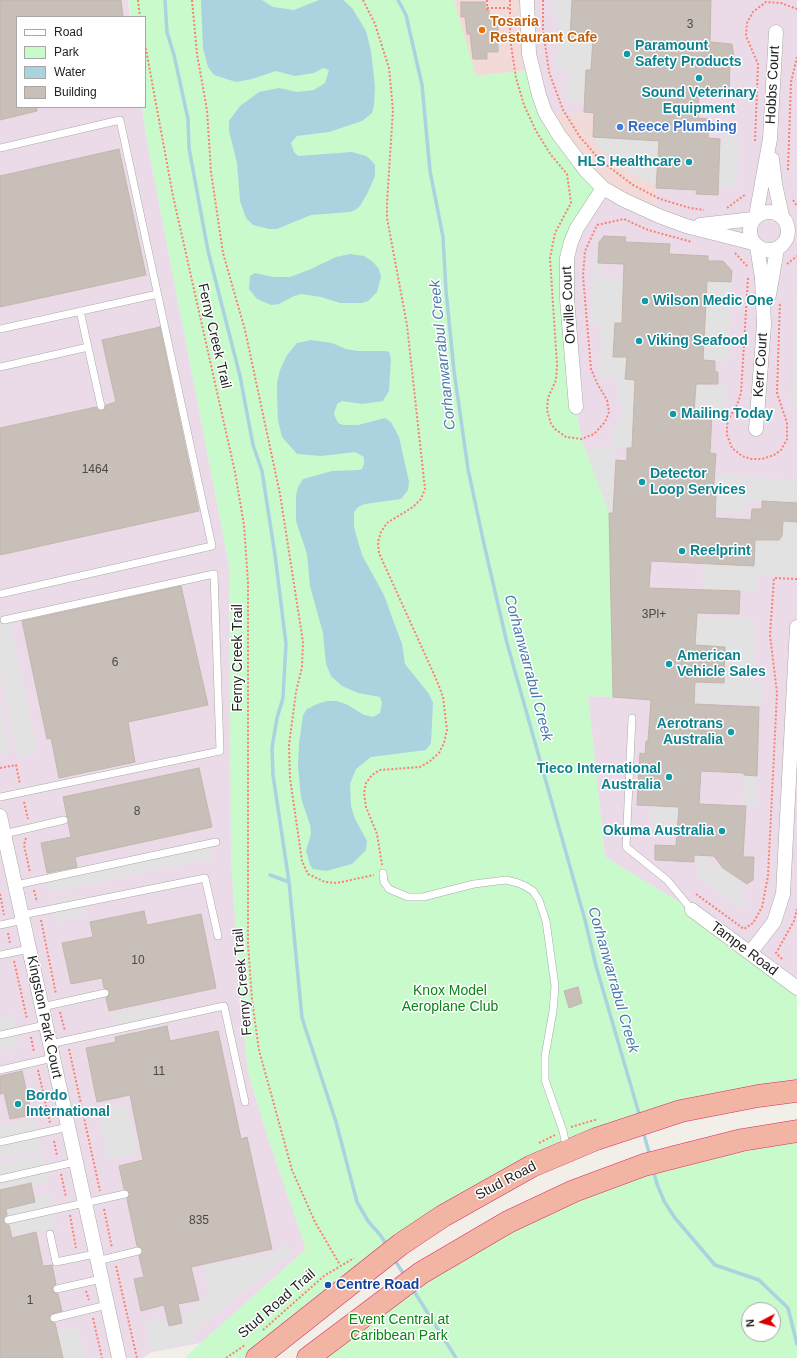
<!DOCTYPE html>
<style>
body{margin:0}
#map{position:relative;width:797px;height:1358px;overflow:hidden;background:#f2efe9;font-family:Arial,sans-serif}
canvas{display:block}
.legend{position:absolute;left:16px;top:16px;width:130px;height:92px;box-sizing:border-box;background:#fff;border:1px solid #a7a7a7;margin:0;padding:5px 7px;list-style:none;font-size:12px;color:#222}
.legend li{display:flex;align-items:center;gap:8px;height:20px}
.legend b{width:20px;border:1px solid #a7a7a7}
.north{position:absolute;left:741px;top:1302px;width:40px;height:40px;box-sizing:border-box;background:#fff;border:1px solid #a7a7a7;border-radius:50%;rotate:264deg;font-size:11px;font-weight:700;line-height:16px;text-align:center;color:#222}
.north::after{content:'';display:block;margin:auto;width:14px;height:18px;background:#d40000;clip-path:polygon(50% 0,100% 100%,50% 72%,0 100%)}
</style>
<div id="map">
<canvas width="797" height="1358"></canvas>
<ul class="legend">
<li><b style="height:5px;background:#fff"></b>Road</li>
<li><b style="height:11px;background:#c8facc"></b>Park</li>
<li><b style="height:11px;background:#aad3df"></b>Water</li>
<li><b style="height:11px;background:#c7bfb8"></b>Building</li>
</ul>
<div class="north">N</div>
</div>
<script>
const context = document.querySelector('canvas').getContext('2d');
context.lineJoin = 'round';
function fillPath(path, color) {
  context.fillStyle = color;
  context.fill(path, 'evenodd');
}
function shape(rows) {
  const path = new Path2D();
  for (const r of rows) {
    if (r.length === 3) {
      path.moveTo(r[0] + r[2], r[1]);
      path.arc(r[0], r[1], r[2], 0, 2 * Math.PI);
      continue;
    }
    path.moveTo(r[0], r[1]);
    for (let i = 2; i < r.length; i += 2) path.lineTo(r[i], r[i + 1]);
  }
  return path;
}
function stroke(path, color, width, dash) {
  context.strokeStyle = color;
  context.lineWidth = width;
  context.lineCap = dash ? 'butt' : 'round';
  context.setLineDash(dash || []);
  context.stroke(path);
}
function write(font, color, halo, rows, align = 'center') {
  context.font = font + ' Arial,sans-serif';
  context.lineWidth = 3;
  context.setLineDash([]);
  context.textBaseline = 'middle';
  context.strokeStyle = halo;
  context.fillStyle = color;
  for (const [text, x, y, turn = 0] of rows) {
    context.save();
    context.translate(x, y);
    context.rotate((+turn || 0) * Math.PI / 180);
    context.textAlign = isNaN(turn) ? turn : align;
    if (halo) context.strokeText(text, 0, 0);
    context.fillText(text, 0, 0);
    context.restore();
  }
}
fillPath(shape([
 [454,0,527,0,532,70,475,76],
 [545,112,660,116,654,214,603,188]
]), '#f2dad9');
fillPath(shape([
 [0,0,128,0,130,17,17,17,17,107,142,107,147,141,229,565,231,856,239,985,248,1072,268,1138,306,1249,201,1343,152,1352,142,1358,0,1358],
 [527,0,797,0,797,988,692,910,605,857,588,696,613,697,609,513,582,441,576,407,567,258,603,188,654,214,660,116,545,112]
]), '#ebdbe8');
fillPath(shape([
 [129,0,454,0,476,76,532,70,545,112,603,188,571,242,576,407,582,441,609,513,613,697,588,696,605,857,692,910,797,988,797,1091,721,1103,482,1193,257,1358,184,1358,306,1249,268,1138,248,1072,239,985,231,856,229,565,147,141,142,107,145,107,145,17,131,17],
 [797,1131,797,1358,308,1358,330,1340,574,1191],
 [749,1310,773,1310,773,1334,749,1334]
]), '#c8facc');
fillPath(shape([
 [551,0,572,0,570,37,593,39,591,70,586,70,584,102,566,101,568,69,556,68,558,14,551,13],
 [660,116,656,185,651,184,633,174,616,162,598,146,593,137,645,140],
 [721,136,739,138,736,188,718,187],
 [594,251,599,251,598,263,602,263,601,278,624,279,622,323,614,357,627,357,625,379,635,380,632,448,615,448,612,497,617,509,609,513,586,451,593,447,612,447,613,424,622,424,623,403,617,402,618,379,599,377,601,323,590,323],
 [707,281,731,282,729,303,731,320,728,362,703,360],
 [797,285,797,407,791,407],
 [696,384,727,386,725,409,694,407],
 [717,473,748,475,746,514,715,512],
 [750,477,797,480,796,503,748,501],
 [783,521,797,521,797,577,758,575,757,591,703,590,704,563,754,566,755,540,779,540,782,536],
 [9,614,38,753,17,757,0,674,0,616],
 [696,617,756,619,752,683,763,684,762,705,694,702,695,682,724,683,725,647,695,645],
 [0,703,10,752,0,754],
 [744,775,757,776,755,807,743,806],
 [652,806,679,807,677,833,651,832],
 [209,841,213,858,51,892,47,875],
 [698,857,709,858,709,869,711,870,716,864,747,887,741,896,748,902,742,910,697,876],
 [81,896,85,916,56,922,52,901],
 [160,1004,164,1024,117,1034,113,1014],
 [12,1015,19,1047,0,1051,0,1018],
 [128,1104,138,1154,108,1160,98,1110],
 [34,1119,41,1150,0,1159,0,1126],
 [42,1154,48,1183,31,1187,30,1183,2,1189,0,1164],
 [51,1194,57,1227,12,1236,6,1209,34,1202,33,1197],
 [286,1242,293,1252,192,1333,194,1343,151,1351,145,1323,164,1318,166,1328,187,1323,183,1314,209,1294,204,1267,258,1255,263,1260],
 [78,1327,85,1358,63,1358,57,1332]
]), '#e2e2e2');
fillPath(shape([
 [201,0,262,0,273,7,294,10,319,0,343,0,352,8,366,31,371,51,375,87,374,105,372,113,362,121,329,132,297,136,291,143,294,152,298,156,352,152,366,156,371,160,375,165,375,176,368,192,360,206,355,210,350,212,311,215,277,229,269,229,253,225,246,218,240,201,237,163,229,131,229,121,240,106,259,92,279,88,297,92,314,90,325,83,329,70,323,68,314,73,295,76,276,71,252,79,236,82,214,75,208,67,203,48],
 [350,254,364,256,373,262,379,269,381,277,377,292,368,301,362,303,340,303,321,297,301,294,294,296,279,304,271,305,257,299,249,289,250,276,255,273,273,277,290,277,311,269,336,257],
 [311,340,332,343,346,349,358,351,385,351,389,352,391,358,389,391,383,401,362,404,342,401,337,404,334,414,338,423,343,425,358,425,385,418,391,422,399,437,409,482,408,490,401,499,365,504,358,507,354,512,354,527,362,555,384,595,393,620,402,644,405,664,429,694,433,703,431,743,426,750,371,757,356,769,350,784,351,806,355,819,367,841,366,850,352,864,326,871,313,869,310,865,306,851,311,834,310,825,301,798,298,766,299,744,303,715,307,709,317,704,327,701,337,701,348,705,364,715,373,717,380,713,382,703,380,697,358,693,342,686,331,676,326,664,323,633,310,586,307,554,296,521,296,496,298,487,303,479,332,471,358,470,362,469,364,464,364,457,355,452,321,456,297,454,282,437,278,420,277,397,277,383,280,370,287,355,297,343]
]), '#aad3df');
stroke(shape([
 [165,0,167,32,174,55,188,119,189,148,208,251,240,376,253,445,262,471,275,555,286,644,283,698,277,718,272,748,273,775,289,882],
 [398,0,406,15,422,85,430,171,443,237,446,291,454,371,468,469,484,544,507,643,585,920,596,966,640,1117],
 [270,875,289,882,302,1018,336,1122,357,1202,368,1221,381,1236,387,1246],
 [643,1131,650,1156],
 [653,1170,657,1184,664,1201,675,1218,715,1265,759,1280,788,1308,797,1344],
 [394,1259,405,1276],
 [412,1288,456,1358]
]), '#aad3df', 3.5);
const building = shape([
 [0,0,121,0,123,17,17,17,17,107,37,107,37,111,0,120,0,0],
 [572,0,711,0,710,42,732,44,735,64,730,63,729,95,699,93,698,118,709,119,708,138,720,139,718,195,696,194,697,190,656,188,659,141,593,137,594,113,584,112,586,70,591,70,593,39,570,37,572,0],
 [461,2,485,2,485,10,489,10,489,20,498,20,498,52,487,52,487,59,473,59,470,34,467,34,465,17,461,17,461,2],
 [119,149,146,275,0,307,0,176,119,149],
 [604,236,626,237,625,242,670,244,669,254,708,256,708,261,723,261,732,271,731,282,707,281,703,360,715,361,715,372,718,372,718,384,696,384,694,412,712,413,710,453,716,454,713,495,716,496,715,518,751,520,752,509,762,509,762,501,797,503,797,522,783,521,782,536,779,540,755,540,754,566,651,561,649,588,740,591,739,614,697,613,695,645,725,647,724,683,695,682,694,704,759,707,757,776,744,775,744,773,701,771,699,804,746,806,743,857,754,857,753,880,747,884,723,868,714,856,694,855,694,862,655,860,655,845,676,846,679,807,637,805,640,753,645,754,646,741,648,741,651,700,613,697,609,513,613,513,616,460,627,461,627,448,632,448,635,380,625,379,627,357,613,357,615,323,622,323,624,264,598,263,599,242,604,236],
 [160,327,199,511,0,555,0,428,96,407,99,411,104,410,106,405,116,402,102,340,160,327],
 [181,586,208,705,128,722,135,762,59,778,51,738,47,739,22,621,181,586],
 [199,768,212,827,75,857,77,867,47,873,41,843,71,837,63,797,199,768],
 [144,911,147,925,201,914,216,988,109,1011,106,998,110,992,108,989,104,988,102,978,71,984,62,943,93,937,90,922,144,911],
 [578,987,582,1003,569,1008,564,991,578,987],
 [167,1026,170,1041,218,1031,241,1139,247,1137,272,1249,191,1267,199,1300,178,1304,182,1323,169,1326,164,1305,141,1311,134,1279,144,1277,139,1256,143,1250,141,1247,137,1246,127,1199,130,1193,124,1189,119,1166,143,1160,130,1095,97,1102,86,1048,116,1042,115,1037,167,1026],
 [22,1071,32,1115,10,1119,4,1093,0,1094,0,1076,22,1071],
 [31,1183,35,1202,6,1209,7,1215,3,1221,5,1224,9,1225,12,1238,36,1232,43,1266,52,1265,56,1284,53,1286,52,1290,54,1293,58,1294,62,1311,51,1314,49,1319,51,1322,55,1323,63,1358,0,1358,0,1190,31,1183]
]);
fillPath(building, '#c7bfb8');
stroke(building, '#c4b6ab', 1);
const service = shape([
 [0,148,120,120,212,546,0,594],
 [80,311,101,406],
 [0,329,158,294],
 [0,367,88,347],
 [632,718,626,847,667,880,692,910],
 [0,797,220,751,214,574,4,620],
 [4,834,64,820],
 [383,873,384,882,389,889,408,897,423,897,474,884,506,880,518,883,525,886,533,891,539,900,546,921,555,986,553,1011,545,1056,545,1080,563,1131,567,1150],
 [16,885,216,842],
 [22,915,205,878,218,936],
 [0,925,23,920],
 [0,955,29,949],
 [42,1007,105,993],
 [0,1035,45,1025],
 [50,1044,224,1006,245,1102],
 [0,1070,53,1058],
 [0,1142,68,1127],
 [0,1179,75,1162],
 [8,1220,125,1194],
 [50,1234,56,1262,95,1254],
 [97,1261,138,1251],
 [57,1289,101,1279],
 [54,1318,107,1305]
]);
const minor = shape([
 [527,0,529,54,539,95,545,112,559,135,587,172,603,188,624,200,659,216,686,226,753,243],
 [772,159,775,184,782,216],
 [769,231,19],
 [756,216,770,139,776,32],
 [700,225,753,219],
 [769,295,777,249],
 [576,407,567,299,567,258,571,242,577,228,603,188],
 [756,429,764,325,762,278,757,247],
 [0,816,119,1358],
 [692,910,797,988],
 [750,953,774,922,783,894,797,627]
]);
const trunk = shape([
 [257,1358,401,1244,443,1216,532,1166,596,1139,681,1111,758,1096,797,1091],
 [308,1358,421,1273,508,1222,574,1191,644,1165,675,1157,742,1140,797,1131]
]);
stroke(service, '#a9a9a9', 8);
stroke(minor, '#a9a9a9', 15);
stroke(trunk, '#dc2a67', 23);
stroke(shape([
 [138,0,140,17],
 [192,0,197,54,207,110,211,172,223,253,245,330,280,494,303,642,302,667,296,692,289,745,290,778,302,861,308,874,325,882,337,883,374,875],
 [363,0,375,24,389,68,393,110,387,203,387,218,407,325,425,489,421,499,413,507,387,523,381,532,378,542,379,553,437,681,443,697,447,730,444,743,439,753,429,762,420,767,380,770,372,775,366,783,364,793,366,807,377,834,382,865],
 [487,0,487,10],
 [510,0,510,38,516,78,524,105,536,131,551,155,567,174,571,203,555,233,550,258,557,365,556,380,548,398,547,410,551,424,555,429,566,437,581,439,594,434,605,422,609,412,607,400,597,383,591,369,583,276,585,251,597,225,624,219,648,230,692,242],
 [543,0,543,29,549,72,563,110,580,137,600,160,633,185,660,199,690,208,704,210],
 [487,8,510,8],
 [145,44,173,196,235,472,244,525,248,583,248,944,252,1000,259,1050,292,1170,315,1222,340,1265],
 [755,141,758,64,746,36,747,23,753,12,766,2,781,3,797,9],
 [788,170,791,82,797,57],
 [793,200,797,206],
 [727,208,746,194],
 [735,253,747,266],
 [787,264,797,256],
 [748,278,741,393,737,405,728,420,727,427,727,435,732,448,742,456,751,459,762,459,774,455,781,450,787,439,787,423,777,393,780,302],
 [0,768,16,765,20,784],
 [24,802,28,819],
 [26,838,24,845,30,872],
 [34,890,37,902],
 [0,894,4,915],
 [696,894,744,929,753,923,762,907,768,876,777,693,770,635,774,578,797,579],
 [41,920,56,994],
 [8,933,10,943],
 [782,959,776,953,794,921,797,909],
 [14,961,27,1019],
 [60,1012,65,1031],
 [31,1037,34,1052],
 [69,1049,100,1191],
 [38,1070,50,1123],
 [571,1127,598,1119],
 [54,1141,57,1156],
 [539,1143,555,1135],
 [61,1174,66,1197],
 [104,1209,112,1248],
 [70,1215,76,1248],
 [116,1266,137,1358],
 [86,1291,89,1300],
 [93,1318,102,1358],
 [263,1330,324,1276,354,1258],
 [226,1358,245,1345]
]), '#fa8072', 2, [2, 2]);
stroke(service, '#fff', 7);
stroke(minor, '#fff', 14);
stroke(trunk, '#f2b4a3', 22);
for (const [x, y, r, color] of [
 [482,30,4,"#e8710a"],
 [627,54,4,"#0f9aa8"],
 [699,78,4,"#0f9aa8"],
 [620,127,4,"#3f7fe0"],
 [689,162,4,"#0f9aa8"],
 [645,301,4,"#0f9aa8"],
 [639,341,4,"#0f9aa8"],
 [673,414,4,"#0f9aa8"],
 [642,482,4,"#0f9aa8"],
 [682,551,4,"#0f9aa8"],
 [669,664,4,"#0f9aa8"],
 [731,732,4,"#0f9aa8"],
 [669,777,4,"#0f9aa8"],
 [722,831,4,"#0f9aa8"],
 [18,1104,4,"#0f9aa8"],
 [328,1285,4,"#1a4fb4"]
]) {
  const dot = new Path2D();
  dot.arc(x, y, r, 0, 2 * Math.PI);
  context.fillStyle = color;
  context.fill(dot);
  stroke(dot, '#fff', 1.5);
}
write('12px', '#4b4948', null, [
 ["3",690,25],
 ["1464",95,470],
 ["3Pl+",654,615],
 ["6",115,663],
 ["8",137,812],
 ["10",138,961],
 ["11",159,1072],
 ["835",199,1221],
 ["1",30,1301]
]);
write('bold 14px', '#c56008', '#fff', [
 ["Tosaria",490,22],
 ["Restaurant Cafe",490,38]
], 'left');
write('bold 14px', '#0d838f', '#fff', [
 ["Paramount",635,46],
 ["Safety Products",635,62],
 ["Sound Veterinary",699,93,"center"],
 ["Equipment",699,109,"center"],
 ["HLS Healthcare",681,162,"right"],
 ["Wilson Medic One",653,301],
 ["Viking Seafood",647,341],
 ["Mailing Today",681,414],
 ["Detector",650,474],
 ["Loop Services",650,490],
 ["Reelprint",690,551],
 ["American",677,656],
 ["Vehicle Sales",677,672],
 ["Aerotrans",723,724,"right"],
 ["Australia",723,740,"right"],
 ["Tieco International",661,769,"right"],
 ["Australia",661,785,"right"],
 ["Okuma Australia",714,831,"right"],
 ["Bordo",26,1096],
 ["International",26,1112]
], 'left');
write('14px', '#222', '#fff', [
 ["Hobbs Court",773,85,-87],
 ["Orville Court",569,305,-93],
 ["Ferny Creek Trail",214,336,77],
 ["Kerr Court",761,365,-86],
 ["Ferny Creek Trail",238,658,-90],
 ["Tampe Road",744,949,37],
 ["Ferny Creek Trail",243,982,-95],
 ["Kingston Park Court",44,1017,78],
 ["Stud Road",506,1181,-28],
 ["Stud Road Trail",277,1304,-41]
]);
write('bold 14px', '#366cbe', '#fff', [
 ["Reece Plumbing",628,127]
], 'left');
write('14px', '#0c8416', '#fff', [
 ["Knox Model",450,991],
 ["Aeroplane Club",450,1007],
 ["Event Central at",399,1320],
 ["Caribbean Park",399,1336]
]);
write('bold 14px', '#164399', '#fff', [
 ["Centre Road",336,1285]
], 'left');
write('italic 15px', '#4a7aab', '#fff', [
 ["Corhanwarrabul Creek",443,355,-96],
 ["Corhanwarrabul Creek",528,668,75],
 ["Corhanwarrabul Creek",613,980,74]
]);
</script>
